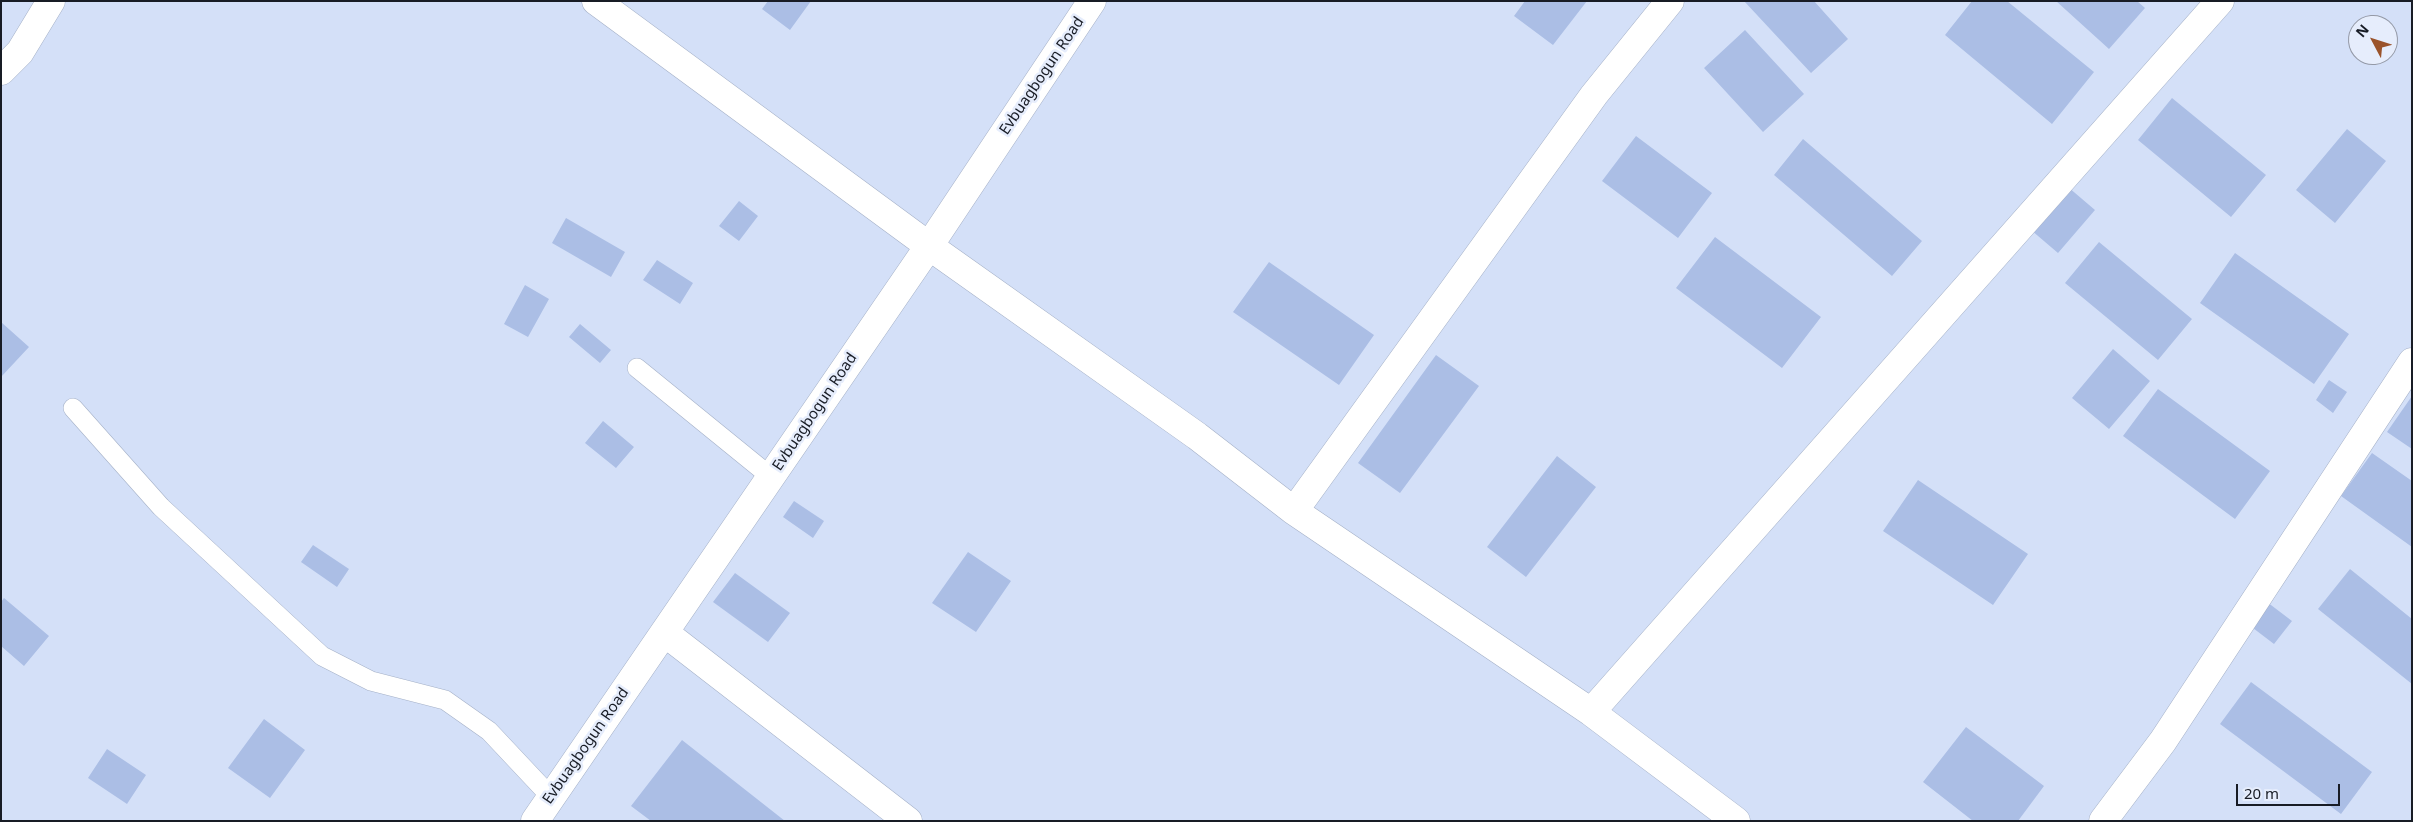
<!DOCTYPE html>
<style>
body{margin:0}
#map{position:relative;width:2413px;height:822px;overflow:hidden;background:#d4e0f8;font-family:"Noto Sans",sans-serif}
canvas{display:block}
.frame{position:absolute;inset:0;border:2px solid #181c25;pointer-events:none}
.north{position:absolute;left:2348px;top:15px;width:50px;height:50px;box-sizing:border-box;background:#e6edfc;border:1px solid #9499a6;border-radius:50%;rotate:310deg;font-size:14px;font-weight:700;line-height:20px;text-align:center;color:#181c25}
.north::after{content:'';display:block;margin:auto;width:18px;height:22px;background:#9a532b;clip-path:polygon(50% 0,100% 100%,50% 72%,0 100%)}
.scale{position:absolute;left:2236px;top:784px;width:104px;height:22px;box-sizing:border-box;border:2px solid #181c25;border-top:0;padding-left:6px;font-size:15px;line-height:18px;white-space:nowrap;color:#181c25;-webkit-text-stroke:4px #e6edfc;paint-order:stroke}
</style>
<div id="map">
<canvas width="2413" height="822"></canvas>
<div class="frame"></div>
<div class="north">N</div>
<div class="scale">20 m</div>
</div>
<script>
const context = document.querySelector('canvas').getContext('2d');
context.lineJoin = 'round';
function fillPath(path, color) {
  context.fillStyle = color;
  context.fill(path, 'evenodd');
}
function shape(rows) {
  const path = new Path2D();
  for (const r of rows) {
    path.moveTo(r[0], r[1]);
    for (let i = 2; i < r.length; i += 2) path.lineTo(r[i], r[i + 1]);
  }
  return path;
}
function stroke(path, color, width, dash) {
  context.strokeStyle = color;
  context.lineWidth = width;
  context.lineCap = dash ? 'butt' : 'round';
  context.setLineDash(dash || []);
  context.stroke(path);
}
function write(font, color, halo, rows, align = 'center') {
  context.font = font + ' "Noto Sans",sans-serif';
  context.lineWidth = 5;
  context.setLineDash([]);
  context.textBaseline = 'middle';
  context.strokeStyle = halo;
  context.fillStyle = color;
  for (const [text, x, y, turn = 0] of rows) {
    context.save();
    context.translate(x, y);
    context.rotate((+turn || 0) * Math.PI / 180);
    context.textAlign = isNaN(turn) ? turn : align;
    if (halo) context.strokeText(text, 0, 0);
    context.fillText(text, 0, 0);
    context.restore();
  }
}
fillPath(shape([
 [768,1,811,1,790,30,762,9],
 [1525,1,1587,1,1553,45,1514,16],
 [1744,1,1814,1,1848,39,1811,73],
 [1972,1,2007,1,2094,72,2052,124,1945,35],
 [2056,1,2137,1,2145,8,2109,49],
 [1745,30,1804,94,1763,132,1704,68],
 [2172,98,2266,175,2231,217,2138,140],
 [2347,129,2386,161,2335,223,2296,190],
 [1636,136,1712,193,1678,238,1602,181],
 [1803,139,1922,241,1892,276,1774,175],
 [2068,187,2095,210,2058,253,2031,230],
 [739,201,758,216,739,241,719,226],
 [566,218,625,252,611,277,552,243],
 [1715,237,1821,317,1782,368,1676,288],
 [2099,242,2192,319,2158,360,2065,283],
 [2235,253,2349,334,2314,384,2200,303],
 [657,260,693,283,680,304,643,280],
 [1269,262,1374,335,1339,385,1233,312],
 [525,285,549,299,528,337,504,324],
 [1,322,29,347,1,377],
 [580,324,611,350,600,363,569,337],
 [2113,349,2150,381,2109,429,2072,398],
 [1436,355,1479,386,1400,493,1358,463],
 [2329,380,2347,392,2333,413,2316,400],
 [2158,389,2270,471,2235,519,2123,436],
 [2412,396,2412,449,2387,432],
 [603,421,634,447,616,468,585,443],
 [2372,453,2412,481,2412,547,2341,496],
 [1557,456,1596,487,1526,577,1487,547],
 [1918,480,2028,554,1993,605,1883,531],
 [794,501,824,521,813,538,783,517],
 [313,545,349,569,337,587,301,562],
 [968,552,1011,581,976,632,932,603],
 [2350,569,2412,619,2412,684,2318,609],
 [735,573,790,613,768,642,713,602],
 [4,598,49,636,24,666,1,646,1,602],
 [2267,602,2292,621,2274,644,2249,625],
 [2251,682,2372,772,2341,814,2220,724],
 [264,719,305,750,270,798,228,768],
 [1966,727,2044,786,2018,821,1973,821,1923,782],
 [682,740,785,821,651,821,631,806],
 [107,749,146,775,127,804,88,778]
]), '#abbee5');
const lane = shape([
 [637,368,771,477],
 [73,408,161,507,322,656,371,681,445,700,489,731,551,797]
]);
const street = shape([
 [596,1,929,246,1197,436,1294,511,1591,712,1736,821],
 [1,71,20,52,51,1],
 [1294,511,1594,95,1670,1],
 [665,633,908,821],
 [1591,712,2220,1],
 [535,821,929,246,1092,1],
 [2103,821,2163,741,2412,362]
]);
stroke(lane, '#a4b0c7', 20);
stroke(street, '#a4b0c7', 29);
stroke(lane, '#fff', 19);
stroke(street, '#fff', 28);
write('15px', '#181c25', '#e6edfc', [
 ["Evbuagbogun Road",1042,76,-56],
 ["Evbuagbogun Road",815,412,-56],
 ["Evbuagbogun Road",586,746,-55]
]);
</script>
